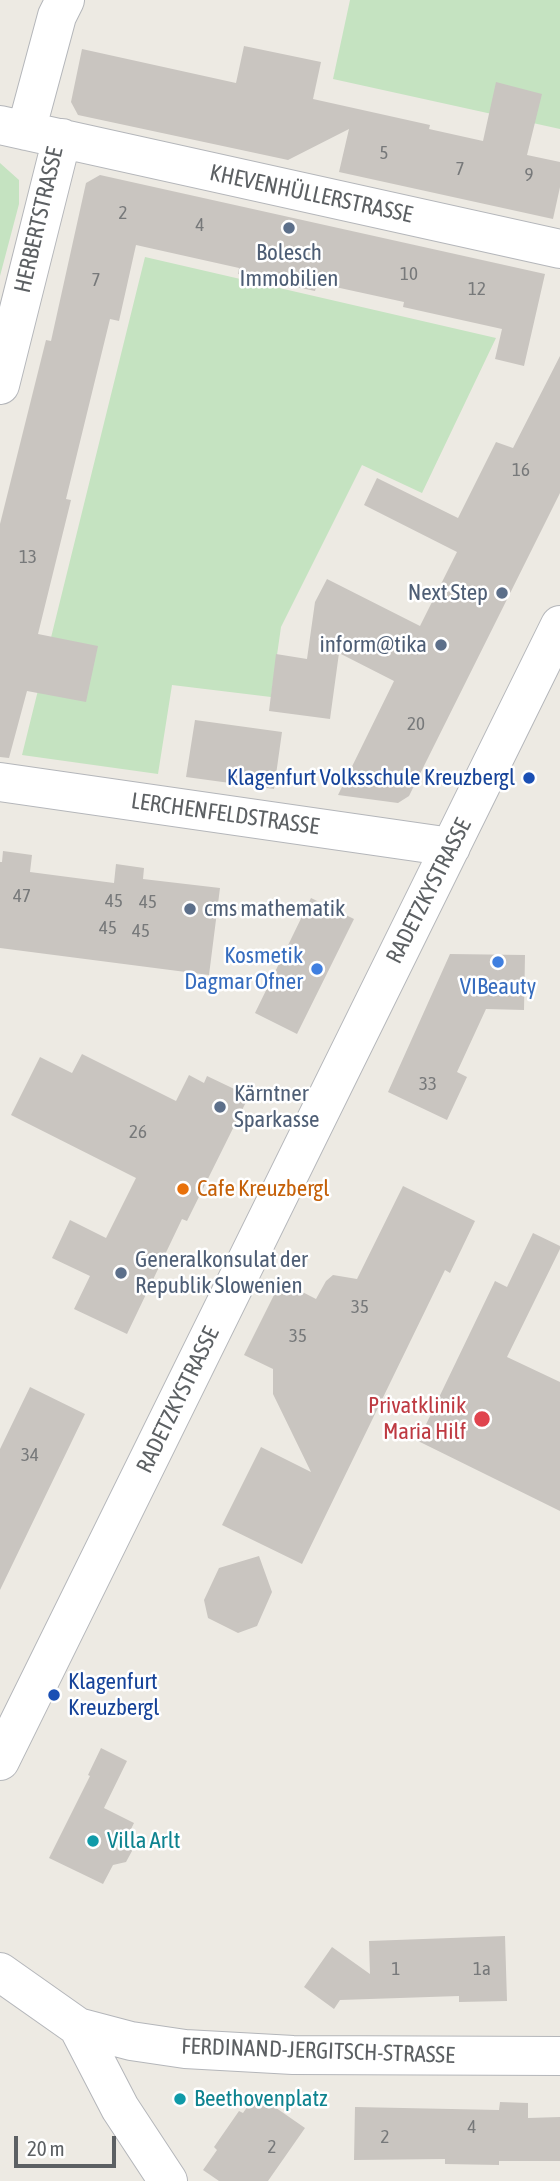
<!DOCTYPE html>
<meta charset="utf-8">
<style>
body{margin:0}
#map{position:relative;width:560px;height:2181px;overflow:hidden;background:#edeae3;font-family:"Asap Condensed",sans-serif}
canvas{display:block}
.scale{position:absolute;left:14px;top:2136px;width:102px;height:32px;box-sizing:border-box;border:4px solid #5c6063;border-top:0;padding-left:9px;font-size:21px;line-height:24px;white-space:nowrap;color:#5c6063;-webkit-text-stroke:5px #fff;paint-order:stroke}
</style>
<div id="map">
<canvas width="560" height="2181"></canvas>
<div class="scale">20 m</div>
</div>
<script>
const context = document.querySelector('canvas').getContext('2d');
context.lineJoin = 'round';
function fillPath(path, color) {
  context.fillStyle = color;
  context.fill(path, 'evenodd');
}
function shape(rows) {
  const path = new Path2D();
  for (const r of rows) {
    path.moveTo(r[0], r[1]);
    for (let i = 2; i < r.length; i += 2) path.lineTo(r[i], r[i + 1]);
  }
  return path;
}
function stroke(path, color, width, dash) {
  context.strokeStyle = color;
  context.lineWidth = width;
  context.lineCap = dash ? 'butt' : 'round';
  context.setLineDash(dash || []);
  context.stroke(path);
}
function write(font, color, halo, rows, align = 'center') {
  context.font = font + ' "Asap Condensed",sans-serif';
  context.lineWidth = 5;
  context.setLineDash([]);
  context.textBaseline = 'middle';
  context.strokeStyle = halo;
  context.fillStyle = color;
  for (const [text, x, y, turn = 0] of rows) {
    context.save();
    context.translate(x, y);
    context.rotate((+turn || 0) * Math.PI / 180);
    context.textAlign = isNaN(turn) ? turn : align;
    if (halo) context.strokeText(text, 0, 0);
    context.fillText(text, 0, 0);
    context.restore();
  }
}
fillPath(shape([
 [350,0,560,0,560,129,333,79],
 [0,163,19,180,19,204,0,276],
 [145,257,496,338,422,493,362,465,281,627,271,697,172,685,158,774,22,755]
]), '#c5e3c1');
fillPath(shape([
 [244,46,321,62,313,99,430,125,429,129,483,141,496,82,542,94,527,155,560,162,560,187,553,219,339,172,349,129,288,160,78,115,71,102,82,49,236,83],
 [100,175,545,274,524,366,495,359,502,329,403,307,404,302,317,283,315,291,238,274,239,268,136,245,119,321,110,319,66,499,71,500,38,634,98,646,86,702,27,691,9,758,0,757,0,524,46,340,51,341,86,183],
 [560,356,560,493,409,796,398,803,338,795,394,681,339,653,330,719,269,711,276,654,307,659,315,602,327,579,420,626,457,552,364,505,377,478,458,518,496,442,513,448],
 [195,720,282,732,274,789,186,777],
 [3,851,32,855,30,872,114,883,116,864,144,868,143,879,220,888,209,975,0,948,0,862,2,862],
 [311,898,354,919,297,1034,255,1013],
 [450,954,525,955,524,1010,486,1009,457,1072,467,1077,447,1120,388,1092],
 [82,1054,176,1101,189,1075,204,1083,207,1076,249,1096,187,1221,182,1219,127,1334,74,1309,90,1276,52,1258,70,1220,106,1238,136,1178,11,1115,40,1057,72,1073],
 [403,1186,475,1221,450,1273,445,1270,302,1564,222,1525,261,1447,311,1472,273,1394,273,1369,244,1355,281,1281,316,1299,326,1281,333,1275,357,1279],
 [533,1233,560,1246,560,1249,507,1357,560,1382,560,1511,418,1441,495,1281,507,1287],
 [30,1387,85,1414,0,1590,0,1449],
 [259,1556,272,1592,257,1626,238,1633,208,1618,204,1600,219,1568],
 [101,1748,127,1761,104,1808,134,1823,127,1837,132,1851,126,1862,113,1865,103,1884,49,1858,90,1776,88,1775],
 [505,1936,507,2001,459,2002,459,1996,340,2000,334,2009,304,1987,332,1947,370,1974,369,1941],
 [256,2094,305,2128,268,2181,219,2181,203,2170,217,2150,214,2147,239,2111,243,2113],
 [500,2102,528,2103,528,2118,560,2117,560,2161,499,2161,499,2165,445,2164,445,2159,354,2160,355,2107,499,2110]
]), '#c9c5c0');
const street = shape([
 [0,125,560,249],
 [26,131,57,16,65,0],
 [0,385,62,138],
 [0,782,451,847],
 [0,1761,560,625],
 [0,1972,78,2027,120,2108,168,2181],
 [78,2027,131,2041,185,2049,293,2055,560,2056]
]);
stroke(street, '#b4b6ba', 40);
stroke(street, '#fff', 38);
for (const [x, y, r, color] of [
 [289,228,7,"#5c6f8a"],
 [502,593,7,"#5c6f8a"],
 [441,645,7,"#5c6f8a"],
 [529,778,7,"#1a4fb4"],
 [190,909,7,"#5c6f8a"],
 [498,962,7,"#3f7fe0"],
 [317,969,7,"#3f7fe0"],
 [220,1107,7,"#5c6f8a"],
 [183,1189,7,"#e8710a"],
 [121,1273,7,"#5c6f8a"],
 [482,1419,9,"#e0444e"],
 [54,1695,7,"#1a4fb4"],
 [93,1841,7,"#0f9aa8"],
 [180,2099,7,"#0f9aa8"]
]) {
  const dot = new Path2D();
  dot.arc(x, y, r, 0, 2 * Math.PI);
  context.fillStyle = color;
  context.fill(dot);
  stroke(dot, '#fff', 2.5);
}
write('19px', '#77797a', null, [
 ["5",384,153],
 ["7",460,169],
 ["9",529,175],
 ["2",123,213],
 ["4",200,225],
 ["10",409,274],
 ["7",96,280],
 ["12",477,289],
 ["16",521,470],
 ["13",28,557],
 ["20",416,724],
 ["47",22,896],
 ["45",114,901],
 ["45",148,902],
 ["45",108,928],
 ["45",141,931],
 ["33",428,1084],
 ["26",138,1132],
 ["35",360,1307],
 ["35",298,1336],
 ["34",30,1455],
 ["1",396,1969],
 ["1a",482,1969],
 ["4",472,2127],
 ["2",385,2137],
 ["2",272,2147]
]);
write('23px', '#5c6063', '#fff', [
 ["KHEVENHÜLLERSTRASSE",311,194,12],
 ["HERBERTSTRASSE",39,220,-77],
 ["LERCHENFELDSTRASSE",225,814,8],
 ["RADETZKYSTRASSE",429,891,-63],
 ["RADETZKYSTRASSE",178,1400,-64],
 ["FERDINAND-JERGITSCH-STRASSE",318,2051,2]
]);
write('23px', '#4e5e75', '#fff', [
 ["Bolesch",289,253,"center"],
 ["Immobilien",289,279,"center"],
 ["Next Step",488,593,"right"],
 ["inform@tika",427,645,"right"],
 ["cms mathematik",204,909],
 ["Kärntner",234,1094],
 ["Sparkasse",234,1120],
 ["Generalkonsulat der",135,1260],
 ["Republik Slowenien",135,1286]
], 'left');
write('23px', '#164399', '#fff', [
 ["Klagenfurt Volksschule Kreuzbergl",515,778],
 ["Klagenfurt",68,1682,"left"],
 ["Kreuzbergl",68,1708,"left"]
], 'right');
write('23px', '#366cbe', '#fff', [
 ["Kosmetik",303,956],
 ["Dagmar Ofner",303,982],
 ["VIBeauty",498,987,"center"]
], 'right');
write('23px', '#c56008', '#fff', [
 ["Cafe Kreuzbergl",197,1189]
], 'left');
write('23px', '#be3a42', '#fff', [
 ["Privatklinik",466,1406],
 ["Maria Hilf",466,1432]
], 'right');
write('23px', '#0d838f', '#fff', [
 ["Villa Arlt",107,1841],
 ["Beethovenplatz",194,2099]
], 'left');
</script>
